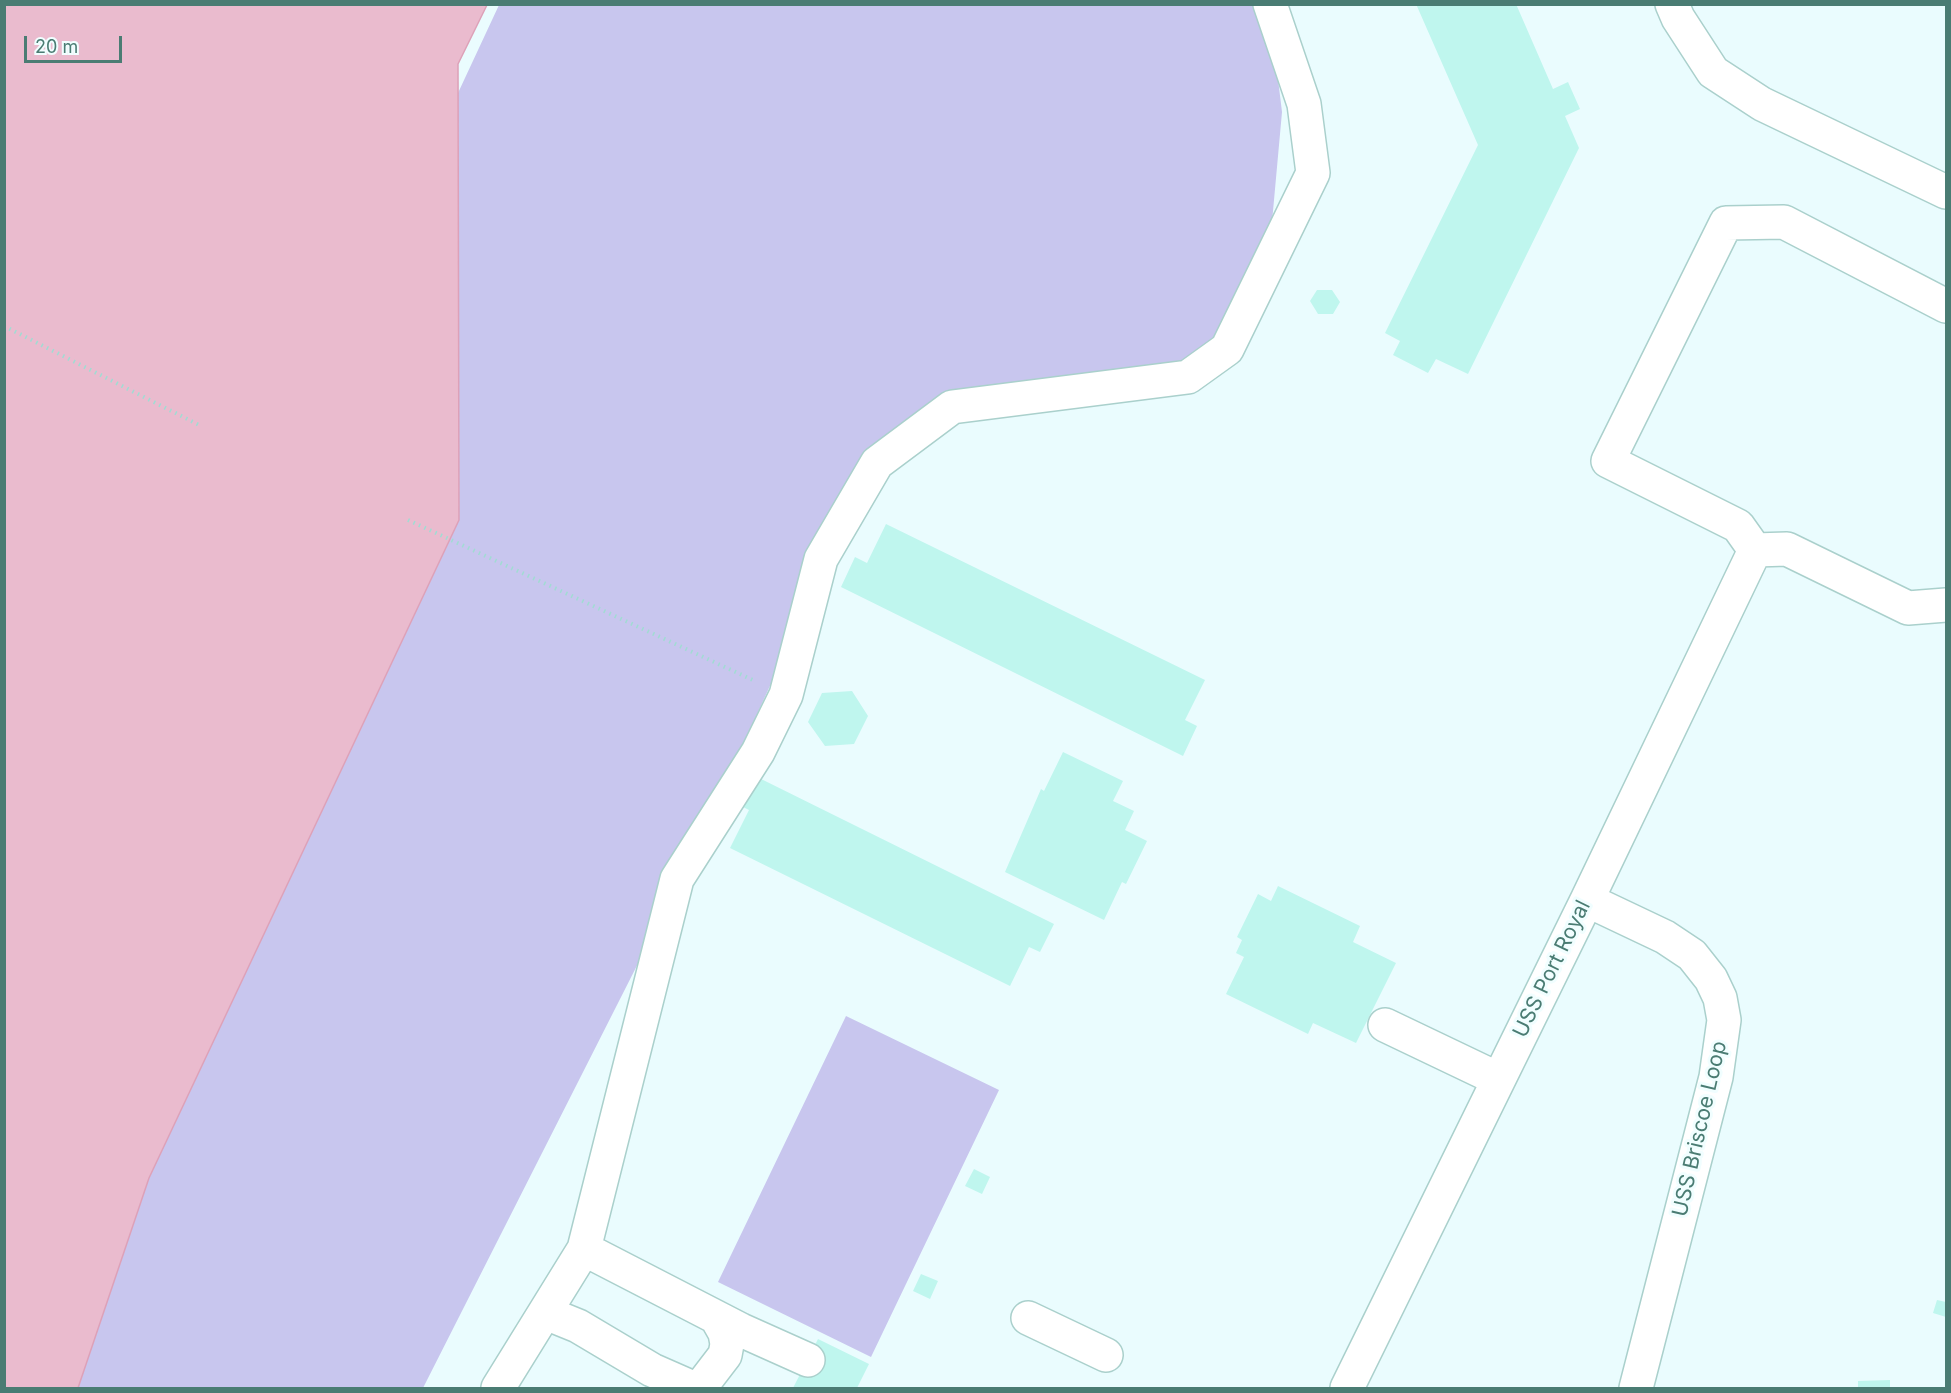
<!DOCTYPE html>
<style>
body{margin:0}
#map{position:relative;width:1951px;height:1393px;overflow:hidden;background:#eafcfe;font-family:Inter,sans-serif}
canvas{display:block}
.frame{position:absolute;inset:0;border:6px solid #4a7c73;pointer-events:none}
.scale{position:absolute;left:24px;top:36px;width:98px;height:27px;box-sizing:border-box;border:3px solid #4a7c73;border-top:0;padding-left:8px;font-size:18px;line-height:21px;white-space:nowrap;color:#4a7c73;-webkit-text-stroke:4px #f1feff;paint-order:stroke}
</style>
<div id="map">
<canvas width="1951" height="1393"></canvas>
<div class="frame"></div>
<div class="scale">20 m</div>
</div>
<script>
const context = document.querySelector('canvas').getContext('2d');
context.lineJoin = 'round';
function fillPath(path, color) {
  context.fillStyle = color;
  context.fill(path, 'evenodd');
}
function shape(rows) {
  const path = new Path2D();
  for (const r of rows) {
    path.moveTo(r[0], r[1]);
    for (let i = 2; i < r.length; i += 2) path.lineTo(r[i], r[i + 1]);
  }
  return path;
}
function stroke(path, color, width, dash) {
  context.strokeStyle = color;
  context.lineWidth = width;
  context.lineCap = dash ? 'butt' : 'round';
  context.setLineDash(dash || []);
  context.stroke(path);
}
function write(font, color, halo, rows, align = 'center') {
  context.font = font + ' Inter,sans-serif';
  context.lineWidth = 6;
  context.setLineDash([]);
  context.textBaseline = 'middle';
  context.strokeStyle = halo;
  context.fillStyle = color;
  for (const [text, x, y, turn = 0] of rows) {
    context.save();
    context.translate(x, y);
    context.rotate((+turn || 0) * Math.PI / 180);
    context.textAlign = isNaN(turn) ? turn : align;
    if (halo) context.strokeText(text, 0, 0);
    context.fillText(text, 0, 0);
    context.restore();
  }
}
fillPath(shape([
 [499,5,1269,5,1282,112,1268,266,1188,377,1036,396,904,443,813,591,695,851,423,1388,78,1388,149,1178,459,520,458,93],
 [846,1016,999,1090,871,1357,718,1282]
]), '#c8c6ee');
const water = shape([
 [5,4,487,5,458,64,459,520,149,1178,78,1388,5,1388,5,4]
]);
fillPath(water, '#eabbce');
stroke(water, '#dda1b8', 1.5);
fillPath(shape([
 [1416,4,1516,4,1553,89,1568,82,1580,109,1565,116,1579,148,1468,374,1436,359,1428,373,1393,355,1400,341,1385,333,1478,145],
 [1317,290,1332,290,1340,302,1333,314,1318,314,1310,301],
 [886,524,1205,680,1185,720,1197,726,1183,756,841,587,855,557,867,563],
 [852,691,868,716,854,744,825,746,808,722,822,693],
 [1063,752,1123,781,1113,801,1134,811,1125,830,1147,841,1126,884,1122,882,1104,920,1005,872,1041,789,1044,791],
 [751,774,1054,924,1040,952,1029,947,1010,986,730,848,749,810,737,804],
 [1278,886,1360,926,1353,942,1396,963,1356,1043,1313,1023,1308,1034,1226,994,1244,957,1236,953,1242,940,1237,937,1258,894,1271,901],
 [974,1169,990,1177,982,1194,965,1186],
 [921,1274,938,1281,930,1299,913,1291],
 [1937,1300,1946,1302,1946,1317,1933,1313],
 [818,1339,869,1364,857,1388,793,1388],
 [1890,1380,1890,1388,1858,1388,1858,1381]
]), '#bff6ee');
const minor = shape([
 [1672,4,1678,18,1713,72,1762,104,1946,192],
 [1755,550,1738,526,1608,461,1726,223,1784,222,1946,306],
 [1755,550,1787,549,1908,608,1946,605],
 [1587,900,1665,937,1692,955,1711,979,1720,998,1724,1020,1716,1077,1636,1388],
 [1385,1025,1498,1079],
 [584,1249,741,1330,808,1360],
 [546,1313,578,1326,652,1370,693,1388],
 [1028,1318,1106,1355],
 [498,1388,584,1249,677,879,758,752,786,695,821,559,877,463,952,407,1188,377,1227,349,1313,173,1304,104,1270,4],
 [694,1388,702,1385,725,1355,727,1344,725,1333,716,1317],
 [1347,1388,1587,900,1755,550]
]);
stroke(minor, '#aad0cc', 36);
stroke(shape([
 [4,326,201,426],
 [408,520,755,681]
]), '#a1dcd3', 4, [1.5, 4.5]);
stroke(minor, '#fff', 33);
write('21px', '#4a7c73', '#f1feff', [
 ["USS Port Royal",1552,969,-64],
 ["USS Briscoe Loop",1700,1129,-77]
]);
</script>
